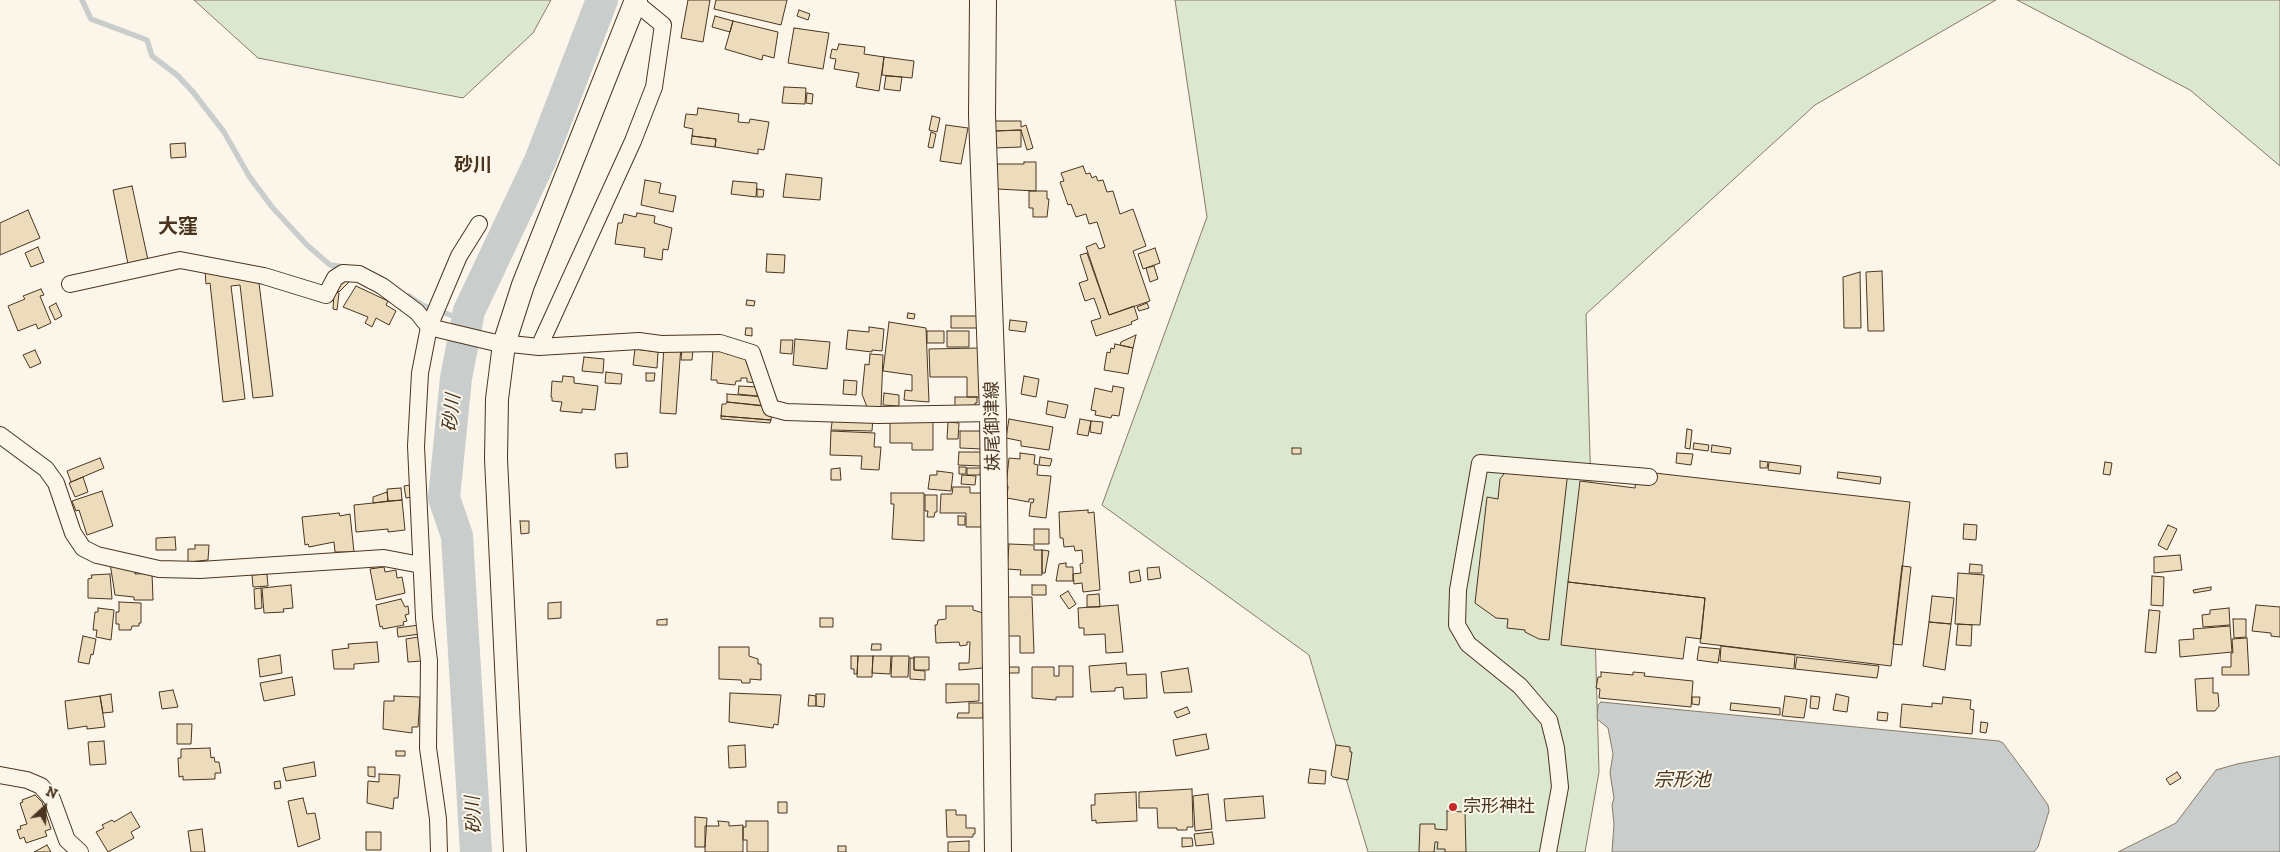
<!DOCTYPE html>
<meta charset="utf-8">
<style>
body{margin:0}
#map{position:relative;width:2280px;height:852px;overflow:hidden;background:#fbf6e9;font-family:"Zilla Slab",serif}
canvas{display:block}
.north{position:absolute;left:20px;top:782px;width:50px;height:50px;-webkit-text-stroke:4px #fbf6e9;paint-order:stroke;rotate:25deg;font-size:14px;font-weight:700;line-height:20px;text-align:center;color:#4a3520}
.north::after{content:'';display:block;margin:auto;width:18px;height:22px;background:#4a3520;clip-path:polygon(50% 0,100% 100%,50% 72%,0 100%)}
</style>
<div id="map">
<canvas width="2280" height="852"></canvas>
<div class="north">N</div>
</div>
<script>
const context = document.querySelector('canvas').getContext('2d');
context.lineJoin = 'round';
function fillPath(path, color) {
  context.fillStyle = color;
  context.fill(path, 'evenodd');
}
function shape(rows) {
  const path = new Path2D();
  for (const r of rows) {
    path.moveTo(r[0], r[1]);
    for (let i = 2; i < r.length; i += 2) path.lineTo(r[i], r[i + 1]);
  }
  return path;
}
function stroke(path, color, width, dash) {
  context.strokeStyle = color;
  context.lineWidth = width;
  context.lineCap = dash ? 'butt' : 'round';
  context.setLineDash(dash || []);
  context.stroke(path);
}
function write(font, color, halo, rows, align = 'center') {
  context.font = font + ' "Zilla Slab","Noto Sans JP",serif';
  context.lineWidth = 4;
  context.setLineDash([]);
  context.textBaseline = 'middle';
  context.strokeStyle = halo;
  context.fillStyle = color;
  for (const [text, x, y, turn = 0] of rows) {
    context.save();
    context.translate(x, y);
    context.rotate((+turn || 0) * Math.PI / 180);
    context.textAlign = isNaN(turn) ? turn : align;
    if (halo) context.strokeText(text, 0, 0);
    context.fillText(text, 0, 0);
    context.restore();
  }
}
const green = shape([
 [194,0,551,0,533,33,463,98,258,58,194,0],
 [1175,0,1996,0,1815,105,1586,314,1599,772,1585,852,1368,852,1309,655,1102,505,1207,217,1175,0],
 [2017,0,2280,0,2280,166,2190,90,2017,0]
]);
fillPath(green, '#dce7d0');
stroke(green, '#887966', 1);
const water = shape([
 [1601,702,1999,741,2003,743,2029,778,2048,805,2049,811,2038,847,2034,852,1612,852,1614,824,1612,805,1614,798,1610,773,1613,754,1608,728,1597,719,1598,705,1601,702],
 [2280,756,2280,852,2118,852,2176,823,2216,770,2237,764,2280,756]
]);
fillPath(water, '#c9cecd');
stroke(water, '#887966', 1);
stroke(shape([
 [82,0,91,19,147,40,152,56,177,75,193,92,224,132,249,176,272,207,307,245,330,265,345,267],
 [409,296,422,305,467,321]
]), '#c9cecd', 5.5);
stroke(shape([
 [476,852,457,536,444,498,456,378,469,311,540,161,602,0]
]), '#c9cecd', 32);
const building = shape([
 [688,0,710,0,703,42,681,38,688,0],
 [716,0,787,0,781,25,714,9,716,0],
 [799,10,810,14,808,20,797,16,799,10],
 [715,16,733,21,730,32,712,27,715,16],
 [733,21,778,32,774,58,763,55,762,60,725,49,733,21],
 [794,28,829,33,823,69,788,63,794,28],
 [839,44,865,47,864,54,884,57,879,91,856,87,859,73,834,69,836,59,830,58,832,49,837,50,839,44],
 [884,57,914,61,912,78,882,75,884,57],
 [886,76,902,77,900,91,884,89,886,76],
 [784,87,806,88,805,104,782,103,784,87],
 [807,93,813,94,812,104,806,103,807,93],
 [698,108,739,114,738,122,749,123,750,119,769,122,764,150,758,149,758,154,715,147,716,139,692,136,693,129,684,127,686,114,697,115,698,108],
 [932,116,940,118,937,132,929,130,932,116],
 [994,121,1021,121,1021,127,1026,125,1033,148,1027,150,1021,130,994,131,994,121],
 [946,125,968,128,961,164,940,161,946,125],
 [1021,130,1021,147,994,148,994,131,1021,130],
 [931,132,936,134,933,148,928,147,931,132],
 [692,136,716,139,715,147,691,144,692,136],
 [185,143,186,157,171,158,170,144,185,143],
 [1024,162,1036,162,1036,191,997,189,997,164,1024,164,1024,162],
 [1083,166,1086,174,1090,173,1092,178,1096,176,1098,181,1103,180,1107,192,1113,191,1120,214,1133,209,1146,246,1133,251,1150,301,1109,315,1086,247,1096,243,1099,249,1105,247,1097,222,1089,224,1086,214,1076,217,1071,204,1068,205,1060,182,1064,181,1061,173,1083,166],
 [786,174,822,178,820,200,783,197,786,174],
 [645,180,661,183,659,193,676,196,673,212,641,205,645,180],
 [733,181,757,183,756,197,731,194,733,181],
 [132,186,148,260,128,264,113,190,132,186],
 [757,189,764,190,763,197,757,197,757,189],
 [1029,191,1047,191,1047,199,1049,199,1047,217,1033,217,1033,208,1029,208,1029,191],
 [28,210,40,238,0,255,0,223,28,210],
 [637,213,655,216,654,223,672,228,668,250,663,249,662,260,644,257,645,248,615,244,618,223,622,223,624,214,636,217,637,213],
 [38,247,44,262,31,267,25,253,38,247],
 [1155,248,1160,263,1143,269,1138,254,1155,248],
 [1087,253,1109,315,1134,306,1138,319,1131,322,1132,324,1096,336,1091,321,1101,318,1094,298,1085,301,1079,283,1088,280,1080,255,1087,253],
 [767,254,785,255,784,273,766,272,767,254],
 [1154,266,1158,279,1150,282,1146,268,1154,266],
 [205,271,259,283,273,396,253,398,240,285,231,286,245,399,223,402,210,283,206,284,205,271],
 [1882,271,1884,331,1868,331,1866,272,1882,271],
 [1860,272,1861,328,1844,328,1843,277,1860,272],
 [346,278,350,281,339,292,336,288,346,278],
 [356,286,388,301,386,305,396,311,389,325,376,318,372,327,365,323,368,317,343,307,356,286],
 [41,289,44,295,40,296,51,323,38,329,36,324,18,331,8,306,25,299,23,296,41,289],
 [334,292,339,293,337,310,333,309,334,292],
 [747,300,755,301,754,306,746,305,747,300],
 [56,303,62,316,55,320,49,307,56,303],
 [1147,303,1149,308,1139,311,1137,307,1147,303],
 [908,313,915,314,914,319,907,318,908,313],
 [951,316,979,316,979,328,951,328,951,316],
 [1010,320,1027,322,1025,332,1009,330,1010,320],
 [889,322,926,328,929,402,904,400,905,390,912,391,912,375,883,371,889,322],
 [869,327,884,329,882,351,872,350,872,352,846,349,848,330,869,332,869,327],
 [746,328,752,328,752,336,745,335,746,328],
 [927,331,944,331,944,343,927,343,927,331],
 [947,331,969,331,969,347,947,347,947,331],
 [1136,335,1133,348,1120,345,1121,342,1136,335],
 [795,339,830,342,827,369,793,365,795,339],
 [781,340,793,340,792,354,780,353,781,340],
 [1115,344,1133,348,1128,374,1104,370,1107,352,1110,353,1111,348,1114,349,1115,344],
 [664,345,681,346,676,414,660,413,664,345],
 [682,348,693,349,692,360,681,360,682,348],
 [980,348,982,397,967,397,967,377,930,377,929,349,980,348],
 [635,349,658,352,657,368,633,365,635,349],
 [713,349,727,351,727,354,751,357,757,383,747,382,747,378,741,378,741,381,736,381,735,385,717,383,717,380,711,380,713,349],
 [35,350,41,363,30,368,23,355,35,350],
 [870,354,883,355,881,408,867,407,862,394,865,364,869,365,870,354],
 [584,357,604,359,603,373,582,371,584,357],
 [606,372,622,374,621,384,605,383,606,372],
 [646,373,655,373,654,381,646,381,646,373],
 [563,376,574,377,574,383,598,386,595,410,582,409,582,413,560,411,562,402,552,401,552,397,551,397,552,381,562,382,563,376],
 [1024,376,1039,379,1036,397,1021,394,1024,376],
 [844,380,857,381,856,395,843,394,844,380],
 [739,386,758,387,757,396,738,394,739,386],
 [1113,386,1124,388,1119,416,1112,415,1111,418,1095,415,1096,411,1091,410,1095,388,1112,392,1113,386],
 [884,393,899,395,899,406,883,405,884,393],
 [727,394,765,397,768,406,727,402,727,394],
 [955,397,977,397,977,403,975,403,975,406,955,406,955,397],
 [1048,401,1068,405,1065,418,1046,414,1048,401],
 [727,402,772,407,771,420,721,416,722,404,726,404,727,402],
 [833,415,873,417,872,431,831,430,833,415],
 [721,416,771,420,770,423,721,419,721,416],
 [933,417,933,450,912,450,912,443,890,443,890,421,933,417],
 [1009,419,1053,427,1049,450,1021,446,1021,441,1006,438,1009,419],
 [1080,419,1091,421,1088,436,1077,434,1080,419],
 [1091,421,1103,422,1101,434,1090,432,1091,421],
 [948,422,959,423,958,439,947,439,948,422],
 [1687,429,1692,430,1690,449,1685,448,1687,429],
 [831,431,875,433,874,447,881,447,879,470,861,469,862,456,830,455,831,431],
 [960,431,982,431,982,449,960,448,960,431],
 [1694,443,1709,445,1708,451,1693,449,1694,443],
 [1712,445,1731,448,1730,454,1711,452,1712,445],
 [1292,448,1301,448,1301,454,1292,454,1292,448],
 [959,452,982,452,982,466,958,465,959,452],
 [627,453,628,467,616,468,615,454,627,453],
 [1020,453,1035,455,1034,464,1038,465,1037,475,1051,476,1046,518,1029,516,1031,502,1033,503,1034,499,1029,499,1029,502,1007,498,1008,486,1006,486,1009,458,1020,459,1020,453],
 [1677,453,1693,454,1691,465,1676,463,1677,453],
 [1040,457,1052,459,1050,466,1039,465,1040,457],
 [100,458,104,468,71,482,67,471,100,458],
 [1760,461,1768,462,1767,468,1760,468,1760,461],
 [1769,462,1801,466,1800,474,1768,470,1769,462],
 [2105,462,2112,463,2110,475,2103,474,2105,462],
 [1511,465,1568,471,1549,640,1539,639,1525,632,1525,630,1507,628,1508,619,1496,618,1475,603,1487,497,1498,499,1500,479,1511,465],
 [959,467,966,467,966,474,959,474,959,467],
 [840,468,841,480,831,480,831,469,840,468],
 [967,468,981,468,980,475,967,475,967,468],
 [937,471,953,473,951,491,928,489,930,475,937,475,937,471],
 [1637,471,1910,502,1891,666,1700,643,1705,598,1568,582,1580,481,1635,488,1637,471],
 [1838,472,1881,477,1880,484,1837,478,1838,472],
 [962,475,976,476,975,485,961,484,962,475],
 [83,477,88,492,75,497,69,483,83,477],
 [410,485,412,497,406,498,404,486,410,485],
 [953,487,970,487,970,493,983,493,983,527,966,527,966,513,940,513,941,494,952,494,953,487],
 [401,488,402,500,388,501,387,489,401,488],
 [102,491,113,526,87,535,79,510,76,511,72,501,102,491],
 [387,492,388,501,373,503,373,497,387,492],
 [891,493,924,493,924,541,892,539,894,504,891,504,891,493],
 [925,495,937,495,937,512,935,512,934,517,927,517,928,511,925,511,925,495],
 [402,500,405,530,388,532,388,529,356,532,354,505,402,500],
 [1088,510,1088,513,1094,512,1100,590,1083,592,1082,583,1074,584,1073,574,1081,573,1080,564,1083,563,1082,550,1075,551,1074,546,1064,547,1063,538,1060,538,1059,512,1088,510],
 [339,513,340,516,350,514,354,552,335,552,334,542,309,547,308,544,305,545,302,517,339,513],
 [958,516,965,516,965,525,958,525,958,516],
 [520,521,529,521,529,533,521,534,520,521],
 [1964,524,1977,525,1976,540,1963,539,1964,524],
 [2168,525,2177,529,2167,550,2158,545,2168,525],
 [1034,529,1049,529,1049,544,1034,544,1034,529],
 [175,537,176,550,156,550,156,538,175,537],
 [1009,544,1034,545,1034,550,1042,550,1042,575,1020,575,1021,570,1007,569,1009,544],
 [195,545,209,545,208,560,188,562,188,549,195,549,195,545],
 [1042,550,1049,551,1045,573,1042,573,1042,550],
 [2180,555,2182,570,2154,573,2154,557,2180,555],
 [110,563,135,570,135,574,152,573,153,600,134,600,134,597,115,595,110,563],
 [1066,563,1066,567,1073,567,1073,581,1056,581,1059,564,1066,563],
 [1970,564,1982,565,1982,573,1969,573,1970,564],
 [1902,566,1911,567,1902,645,1893,644,1902,566],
 [384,567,385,572,396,570,397,578,402,577,405,593,376,600,370,569,384,567],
 [1159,567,1161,578,1148,580,1147,568,1159,567],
 [1139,570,1141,581,1130,583,1129,572,1139,570],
 [1958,573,1984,575,1980,625,1955,624,1958,573],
 [110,574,112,599,88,598,88,579,92,578,91,575,110,574],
 [267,574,268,586,253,587,252,575,267,574],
 [2152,576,2164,577,2163,606,2151,605,2152,576],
 [1568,582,1705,598,1701,639,1686,637,1683,659,1561,645,1568,582],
 [291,585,293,608,283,609,284,612,264,613,262,588,291,585],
 [1032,585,1046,585,1046,595,1032,595,1032,585],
 [2211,587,2211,590,2194,593,2193,590,2211,587],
 [261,588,262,608,255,609,254,589,261,588],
 [1068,591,1076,604,1069,609,1060,596,1068,591],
 [1099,594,1100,607,1087,607,1087,595,1099,594],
 [1932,596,1954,598,1951,624,1929,622,1932,596],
 [1006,597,1032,597,1034,653,1020,653,1020,636,1007,636,1006,597],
 [401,599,405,607,408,606,409,614,405,615,407,621,403,622,404,625,383,629,382,626,380,627,376,605,401,599],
 [119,602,141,603,141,623,139,623,139,626,132,626,131,630,119,630,119,624,116,624,116,612,119,612,119,602],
 [561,602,561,618,548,619,548,603,561,602],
 [1118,605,1123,652,1106,653,1105,634,1084,635,1084,628,1079,628,1078,608,1118,605],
 [2256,605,2280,607,2280,637,2271,636,2271,633,2252,631,2256,605],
 [946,606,973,606,973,610,983,613,983,668,959,670,959,663,969,663,970,642,967,642,967,645,960,646,959,642,936,643,935,625,937,625,938,620,946,619,946,606],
 [98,608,114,610,111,640,96,637,97,630,93,630,95,612,98,612,98,608],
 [2229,608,2230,625,2203,627,2202,615,2210,614,2210,610,2229,608],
 [2149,610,2160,611,2156,653,2145,652,2149,610],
 [820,618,833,618,833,627,820,627,820,618],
 [667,619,667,625,657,625,657,620,667,619],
 [2233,619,2246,619,2246,637,2234,638,2233,619],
 [1929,622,1951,624,1945,670,1923,666,1929,622],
 [1958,624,1972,625,1971,646,1956,645,1958,624],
 [419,625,420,634,398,637,397,628,419,625],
 [2230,626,2232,652,2180,657,2179,640,2194,639,2193,629,2230,626],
 [83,636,96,639,93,655,91,654,89,664,78,662,83,636],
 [418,637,421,661,408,662,406,639,418,637],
 [2247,638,2249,675,2222,675,2222,667,2231,667,2231,653,2233,653,2232,639,2247,638],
 [377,642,379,662,354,664,354,669,334,669,332,650,349,648,348,644,377,642],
 [872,644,881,644,881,650,871,650,872,644],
 [1721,646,1795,655,1794,669,1720,661,1721,646],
 [719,647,749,647,749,656,758,659,758,664,761,664,761,680,750,679,750,683,742,683,741,680,719,679,719,647],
 [1699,647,1720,649,1718,663,1697,660,1699,647],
 [280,655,282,673,260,677,258,659,280,655],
 [851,656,858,656,857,674,854,674,854,669,851,669,851,656],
 [858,656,873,656,872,677,857,677,858,656],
 [873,656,891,656,890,674,872,673,873,656],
 [892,656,909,656,908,677,891,677,892,656],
 [914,657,929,657,929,670,914,670,914,657],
 [1797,657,1879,666,1877,678,1795,669,1797,657],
 [910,658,914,658,914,670,925,671,925,680,910,679,910,658],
 [1126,663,1127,675,1146,674,1147,698,1124,699,1123,687,1115,688,1115,691,1091,692,1089,666,1126,663],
 [1059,666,1073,666,1073,697,1056,697,1056,700,1032,698,1032,667,1054,667,1054,676,1059,676,1059,666],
 [1006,667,1019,667,1019,673,1007,673,1006,667],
 [1188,668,1192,692,1164,693,1161,672,1188,668],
 [1601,672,1633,675,1633,672,1645,673,1644,676,1693,681,1691,707,1599,698,1600,689,1596,688,1598,677,1601,677,1601,672],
 [292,677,295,695,264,701,260,683,292,677],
 [2213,678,2213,693,2218,693,2219,706,2215,711,2197,711,2195,679,2213,678],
 [946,684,979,684,979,701,946,703,946,684],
 [173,690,178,707,162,709,159,692,173,690],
 [730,693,781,695,778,725,774,724,773,728,729,722,730,693],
 [111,694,113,712,103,713,100,696,111,694],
 [816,694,825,694,824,707,816,706,816,694],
 [1836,694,1849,697,1847,712,1833,710,1836,694],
 [809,695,816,696,816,706,808,706,809,695],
 [100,696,105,727,87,729,87,726,68,729,65,701,100,696],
 [394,696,420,697,418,727,412,727,412,733,383,729,384,701,394,701,394,696],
 [1785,696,1807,699,1804,718,1782,716,1785,696],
 [1811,696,1820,697,1818,709,1810,708,1811,696],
 [1692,697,1700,697,1699,705,1692,704,1692,697],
 [1943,697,1971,700,1970,709,1974,710,1972,734,1900,727,1902,704,1932,707,1932,703,1942,704,1943,697],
 [969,703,983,703,983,718,957,718,958,713,969,713,969,703],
 [1731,703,1780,708,1780,715,1730,710,1731,703],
 [1187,707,1190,713,1177,718,1174,712,1187,707],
 [1878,712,1888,713,1887,721,1877,720,1878,712],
 [1981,722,1988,723,1986,733,1980,732,1981,722],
 [177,724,192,724,191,744,177,744,177,724],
 [1206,734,1209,749,1176,756,1173,740,1206,734],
 [104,741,106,764,90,765,88,742,104,741],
 [745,745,746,767,729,768,728,746,745,745],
 [1336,745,1350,747,1350,752,1352,752,1348,780,1333,777,1331,775,1336,745],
 [210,748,211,758,214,757,215,762,219,762,221,773,215,773,215,779,183,780,183,776,179,777,178,758,181,758,181,749,210,748],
 [396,751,405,751,405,756,396,756,396,751],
 [314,762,316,776,286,781,283,768,314,762],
 [368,767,375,767,375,777,368,776,368,767],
 [1310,769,1326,771,1325,784,1308,783,1310,769],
 [2177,772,2181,778,2170,785,2166,779,2177,772],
 [379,774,400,775,398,798,394,798,393,809,367,803,368,781,379,782,379,774],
 [280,781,281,788,275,789,274,782,280,781],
 [1192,789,1193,827,1187,827,1187,830,1177,830,1177,828,1158,828,1157,808,1139,808,1139,792,1192,789],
 [1136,792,1137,821,1096,823,1096,820,1092,821,1091,805,1095,805,1095,794,1136,792],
 [1208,794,1212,829,1195,831,1193,796,1208,794],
 [35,795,42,802,51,829,45,831,47,836,26,843,24,837,20,839,17,830,21,829,20,826,27,824,20,803,23,802,22,800,35,795],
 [1263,796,1265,818,1226,821,1224,799,1263,796],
 [303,798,307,814,315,813,320,839,298,847,288,801,303,798],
 [778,802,787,802,787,813,778,813,778,802],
 [946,810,956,810,956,815,966,815,966,828,975,828,975,834,973,834,973,837,947,837,946,810],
 [1447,811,1465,812,1466,852,1445,852,1445,849,1437,849,1438,842,1435,842,1434,852,1419,852,1420,824,1435,824,1435,829,1447,830,1447,811],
 [131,812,140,827,131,832,134,838,108,852,96,832,104,828,102,825,112,820,114,822,131,812],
 [695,817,707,818,705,847,695,847,695,817],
 [718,821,729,822,729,826,743,825,743,852,705,852,705,826,719,826,718,821],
 [746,821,768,821,768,852,747,852,747,840,743,840,743,827,746,827,746,821],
 [202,829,205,852,191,852,188,831,202,829],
 [366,832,381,832,381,850,366,850,366,832],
 [1212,832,1214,844,1196,846,1194,834,1212,832],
 [1182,838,1192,838,1193,846,1182,847,1182,838],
 [969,841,969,852,948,852,948,842,969,841],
 [47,845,51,852,34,852,47,845],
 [838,846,846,846,846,852,838,852,838,846]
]);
fillPath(building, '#ecdcbc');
stroke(building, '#4a3520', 1);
const street = shape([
 [70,284,180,260,264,276,326,295,335,278,343,273,359,274,382,286,417,312,429,327,492,342,539,347,639,341,661,344,720,343,752,353,771,408,786,412,878,415,993,413],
 [539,347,633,141,654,87,663,25,635,2],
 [0,435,46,469,56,483,73,533,83,548,97,555,159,569,200,570,384,558,421,565],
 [0,775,27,780,41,786,52,799,67,840,80,852],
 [439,852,438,819,428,748,429,661,424,618,416,446,420,373,429,327,459,256,479,224],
 [1548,852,1560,787,1556,748,1549,720,1520,686,1468,644,1457,625,1458,590,1480,463,1649,477]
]);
const secondary = shape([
 [515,852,496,459,497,399,504,344,523,285,636,0]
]);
const primary = shape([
 [983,0,982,115,993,413,998,852]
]);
stroke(street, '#4a3520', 18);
stroke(secondary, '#4a3520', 24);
stroke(primary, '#4a3520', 28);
stroke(street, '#fbf6e9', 16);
stroke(secondary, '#fbf6e9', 22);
stroke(primary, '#fbf6e9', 26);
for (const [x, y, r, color] of [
 [1453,807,5,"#c62828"]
]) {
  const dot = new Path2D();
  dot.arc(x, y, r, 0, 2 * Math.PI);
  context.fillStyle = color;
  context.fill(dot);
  stroke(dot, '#fbf6e9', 2);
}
write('18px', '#4a3520', '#fbf6e9', [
 ["妹尾御津線",993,426,-91]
]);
write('18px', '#4a3520', '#fbf6e9', [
 ["宗形神社",1463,807]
], 'left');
write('bold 19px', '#4a3520', '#fbf6e9', [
 ["砂川",473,166]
]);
write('italic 19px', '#4a3520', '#fbf6e9', [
 ["砂川",452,413,-84],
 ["宗形池",1682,781],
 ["砂川",474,815,-93]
]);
write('bold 20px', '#4a3520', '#fbf6e9', [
 ["大窪",178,227]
]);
</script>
